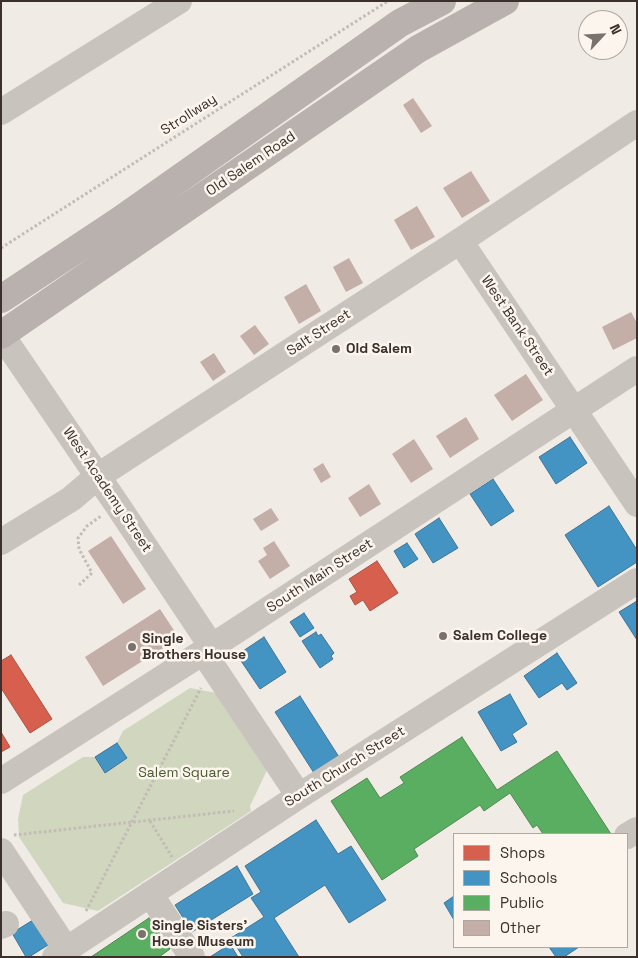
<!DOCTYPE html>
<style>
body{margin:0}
#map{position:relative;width:638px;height:958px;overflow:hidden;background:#f0ebe5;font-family:"Space Grotesk",sans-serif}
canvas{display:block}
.frame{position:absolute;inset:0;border:2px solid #3b302b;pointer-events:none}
.legend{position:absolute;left:453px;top:833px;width:175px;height:115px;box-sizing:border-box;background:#fbf5ee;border:1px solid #aea6a0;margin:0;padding:6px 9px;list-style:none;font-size:15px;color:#3b302b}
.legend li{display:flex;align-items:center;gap:10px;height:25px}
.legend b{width:25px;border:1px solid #aea6a0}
.north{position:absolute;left:578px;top:10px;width:50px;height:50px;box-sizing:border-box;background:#fbf5ee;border:1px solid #aea6a0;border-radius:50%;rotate:65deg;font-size:14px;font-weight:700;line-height:20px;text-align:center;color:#3b302b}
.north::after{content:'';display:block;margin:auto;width:18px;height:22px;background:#7a716c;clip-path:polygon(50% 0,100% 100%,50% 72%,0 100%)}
</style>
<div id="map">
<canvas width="638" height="958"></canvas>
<div class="frame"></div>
<ul class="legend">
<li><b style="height:14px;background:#d6604d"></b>Shops</li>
<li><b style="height:14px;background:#4393c3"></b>Schools</li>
<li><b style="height:14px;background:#5aae61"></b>Public</li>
<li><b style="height:14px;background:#c3afa7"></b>Other</li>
</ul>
<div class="north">N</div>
</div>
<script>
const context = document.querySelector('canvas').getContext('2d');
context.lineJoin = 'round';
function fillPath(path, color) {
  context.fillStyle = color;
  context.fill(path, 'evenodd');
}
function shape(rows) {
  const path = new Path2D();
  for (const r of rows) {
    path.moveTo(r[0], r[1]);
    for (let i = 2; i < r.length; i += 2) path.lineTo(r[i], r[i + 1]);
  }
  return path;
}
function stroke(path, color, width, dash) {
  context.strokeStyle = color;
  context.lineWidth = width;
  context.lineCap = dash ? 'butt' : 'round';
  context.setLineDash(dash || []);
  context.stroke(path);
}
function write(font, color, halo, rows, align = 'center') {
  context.font = font + ' "Space Grotesk",sans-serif';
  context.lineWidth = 5;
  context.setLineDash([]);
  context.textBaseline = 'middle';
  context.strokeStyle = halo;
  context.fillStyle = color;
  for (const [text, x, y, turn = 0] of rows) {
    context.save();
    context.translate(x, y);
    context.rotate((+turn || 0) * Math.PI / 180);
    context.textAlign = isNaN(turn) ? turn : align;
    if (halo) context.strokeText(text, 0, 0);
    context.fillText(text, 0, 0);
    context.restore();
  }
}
fillPath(shape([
 [190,688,217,693,267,770,250,806,251,811,98,911,63,903,19,837,18,819,23,795,83,757,95,757,117,743,123,731]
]), '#d1d6bf');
const shops = shape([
 [377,561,398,593,370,611,363,600,355,605,350,596,357,592,349,579,377,561],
 [11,655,52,719,30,733,1,688,1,661,11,655],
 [1,732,10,747,1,752,1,732]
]);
fillPath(shops, '#d6604d');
stroke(shops, '#a85243', 1);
const schools = shape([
 [570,437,587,463,556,484,539,457,570,437],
 [493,479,514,511,491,526,470,494,493,479],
 [609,506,637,550,637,562,598,587,565,535,609,506],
 [439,518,458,548,433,563,415,534,439,518],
 [407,543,418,559,404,568,394,551,407,543],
 [637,601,637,640,619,612,637,601],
 [304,613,314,628,300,637,290,622,304,613],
 [316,632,318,636,321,634,334,653,331,656,333,659,320,668,302,641,316,632],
 [264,637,286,672,260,689,237,655,264,637],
 [557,653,577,683,567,690,562,683,539,698,524,676,557,653],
 [510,694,527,724,512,734,517,742,501,751,478,712,510,694],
 [300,696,339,757,314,773,275,712,300,696],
 [117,743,127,758,105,773,95,757,117,743],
 [316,820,338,854,351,846,386,900,349,923,325,885,274,918,299,957,243,957,231,938,264,917,251,898,261,892,245,866,316,820],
 [237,866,253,894,192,932,175,905,237,866],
 [454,896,454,920,444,903,454,896],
 [33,920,48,945,29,957,26,957,12,933,33,920],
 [230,944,238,957,210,957,230,944],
 [549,947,579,947,564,957,556,957,549,947]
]);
fillPath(schools, '#4393c3');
stroke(schools, '#417595', 1);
const public = shape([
 [462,737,497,790,557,751,611,834,543,834,537,825,533,828,510,793,484,811,480,805,414,849,418,856,382,880,331,801,367,778,380,798,404,783,400,777,462,737],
 [149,918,170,949,159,957,91,957,149,918]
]);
fillPath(public, '#5aae61');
stroke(public, '#518851', 1);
fillPath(shape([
 [413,98,432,126,421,133,403,105],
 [471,171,490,201,462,218,443,188],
 [417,206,435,237,411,250,394,220],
 [349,258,363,283,346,292,333,267],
 [306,284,321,311,299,324,284,297],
 [631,312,637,323,637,338,613,350,602,327],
 [255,325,269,344,254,355,240,336],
 [214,353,226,372,213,381,200,362],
 [526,374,543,400,512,421,494,395],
 [466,417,479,439,450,458,436,436],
 [414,439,433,469,411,483,392,454],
 [323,463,331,477,321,483,313,469],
 [369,484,381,504,360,517,348,498],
 [271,508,279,520,261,531,253,519],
 [111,536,146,589,123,604,88,551],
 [274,541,290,566,270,579,258,561,267,555,263,548],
 [160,609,179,638,103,686,85,657]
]), '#c3afa7');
stroke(shape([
 [1,248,388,1],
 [79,585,92,573,79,549,78,538,87,526,101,516],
 [150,821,172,857],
 [14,835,234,811],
 [86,911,201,688]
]), '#c2bbb6', 3, [2.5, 2.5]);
stroke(shape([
 [1,112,179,1],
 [460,241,637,504],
 [1,334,118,506,212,647],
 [1,542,71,499,98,476,460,241,637,123],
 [203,652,299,796],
 [1,781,208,649,637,369],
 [627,836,637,830],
 [1,851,66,949],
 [150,894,192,957],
 [1,926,6,924],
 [55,957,299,796,637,581]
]), '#c9c3be', 26);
stroke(shape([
 [1,299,119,221,400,23,442,1],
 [1,335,418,49,505,1]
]), '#b8b1ad', 28);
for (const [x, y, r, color] of [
 [336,349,5,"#7a716c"],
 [443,636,5,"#7a716c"],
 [132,647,5,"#7a716c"],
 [142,934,5,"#7a716c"]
]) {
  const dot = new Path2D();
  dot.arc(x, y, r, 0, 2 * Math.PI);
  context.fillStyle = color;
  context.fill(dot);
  stroke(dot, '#fbf5ee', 2);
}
write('14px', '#3b302b', '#fbf5ee', [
 ["Strollway",189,115,-33],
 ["Old Salem Road",251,164,-34],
 ["West Bank Street",517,326,56],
 ["Salt Street",319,333,-33],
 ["West Academy Street",107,490,56],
 ["South Main Street",320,576,-33],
 ["South Church Street",345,767,-32]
]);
write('bold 14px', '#3b302b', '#fbf5ee', [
 ["Old Salem",346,349],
 ["Salem College",453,636],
 ["Single",142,639],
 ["Brothers House",142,655],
 ["Single Sisters'",152,926],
 ["House Museum",152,942]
], 'left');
write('14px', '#4a5a2e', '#fbf5ee', [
 ["Salem Square",184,773]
]);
</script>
